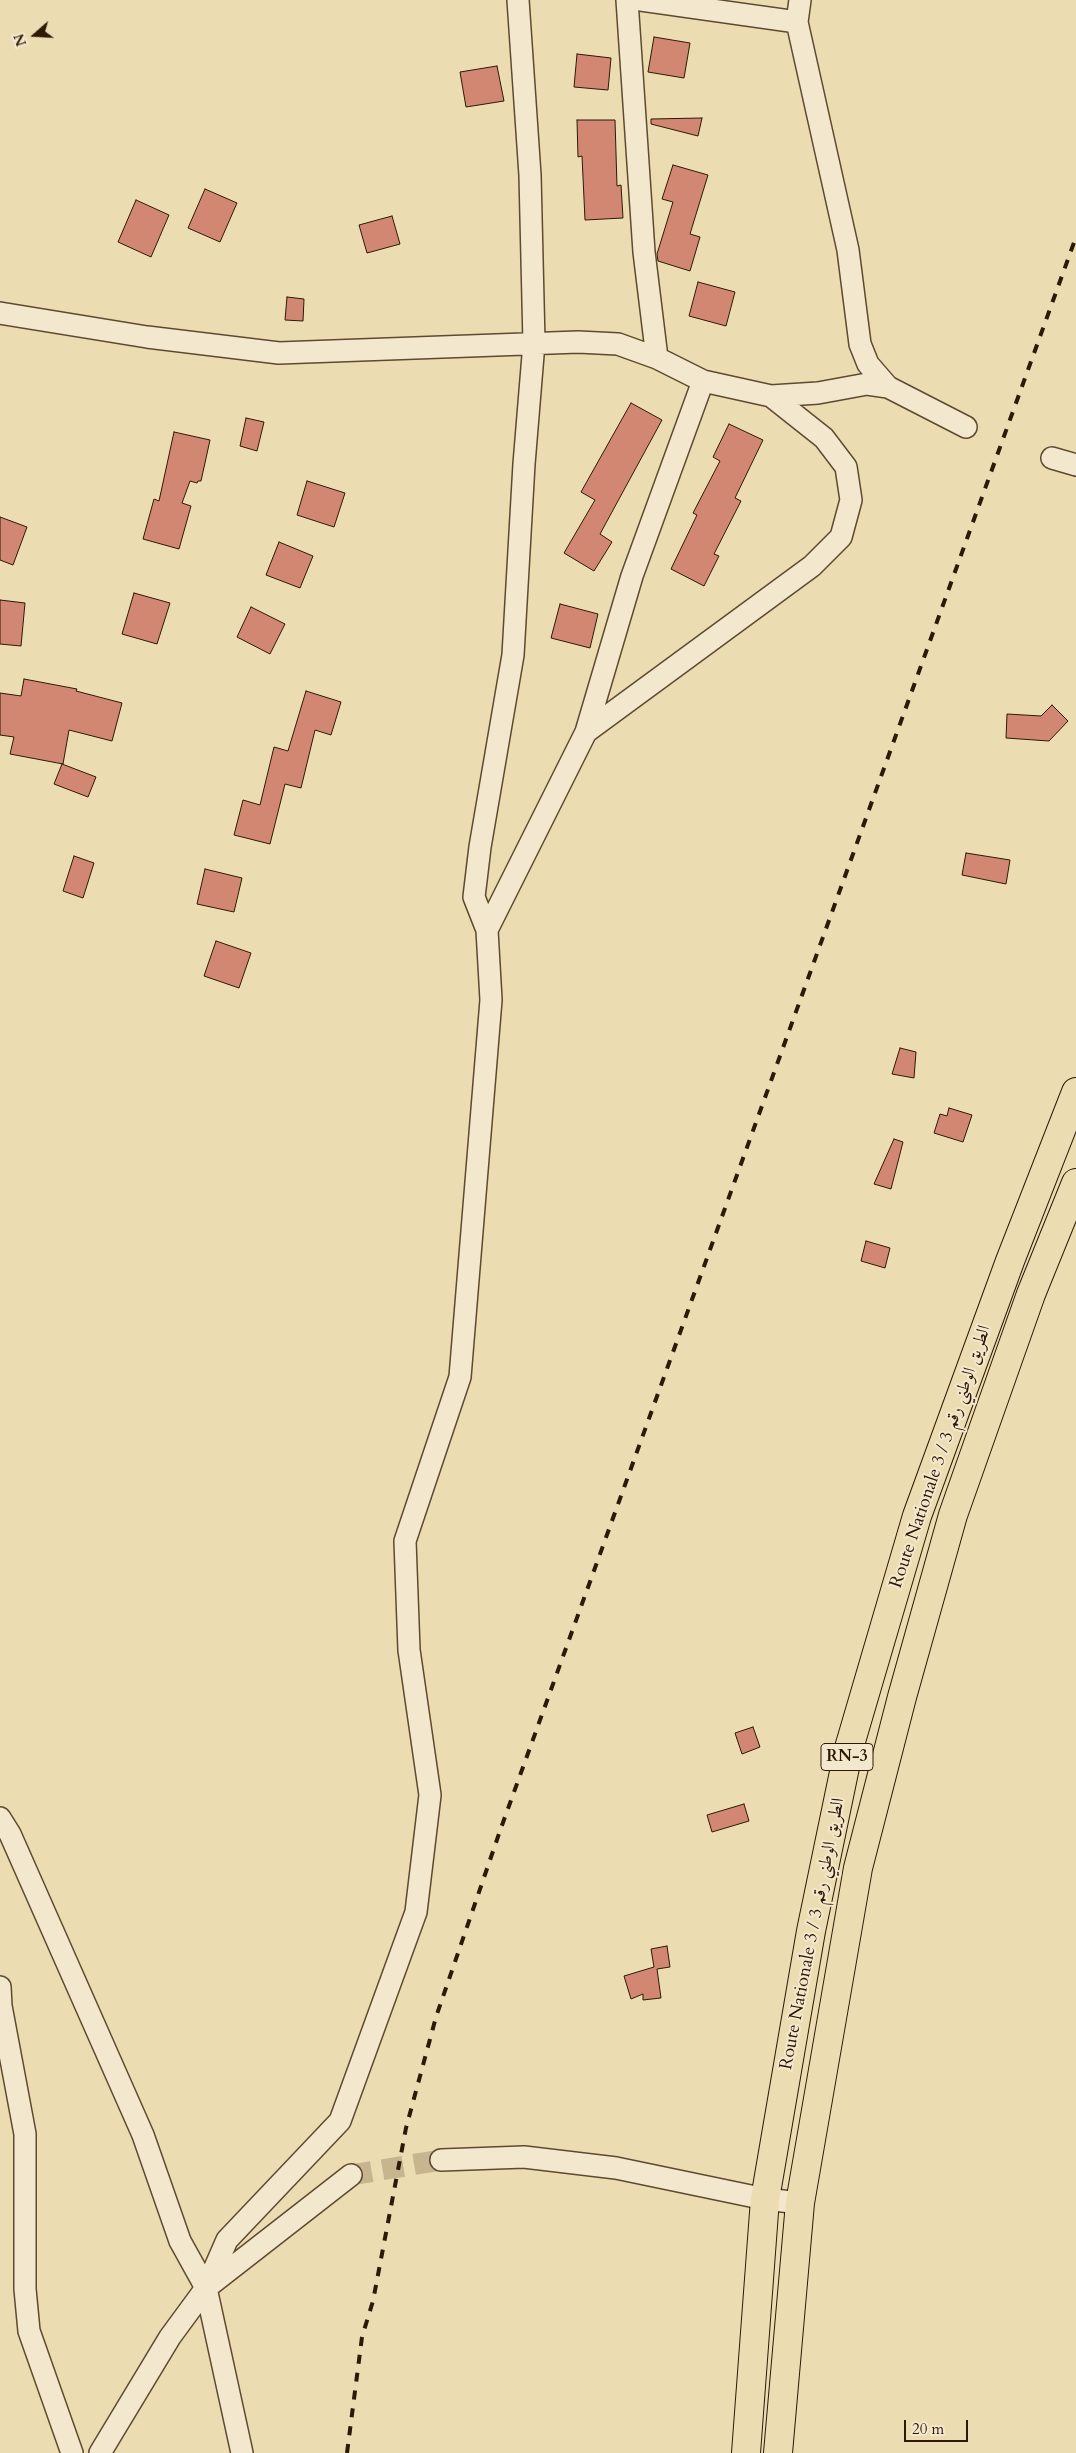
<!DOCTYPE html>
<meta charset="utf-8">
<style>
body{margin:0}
#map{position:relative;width:1076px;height:2453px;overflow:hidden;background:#ecdcb2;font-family:Cardo,serif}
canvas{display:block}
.north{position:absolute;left:10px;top:10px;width:50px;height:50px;-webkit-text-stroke:4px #f3e8cd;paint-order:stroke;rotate:251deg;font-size:14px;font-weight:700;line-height:20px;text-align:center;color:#2d1904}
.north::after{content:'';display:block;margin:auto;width:18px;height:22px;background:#2d1904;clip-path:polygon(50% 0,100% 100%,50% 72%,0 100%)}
.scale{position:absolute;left:904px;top:2420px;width:64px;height:22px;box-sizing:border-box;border:2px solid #2d1904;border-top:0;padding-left:6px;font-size:15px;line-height:18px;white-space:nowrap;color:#2d1904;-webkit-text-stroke:4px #f3e8cd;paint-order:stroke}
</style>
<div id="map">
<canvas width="1076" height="2453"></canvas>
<div class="north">N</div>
<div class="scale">20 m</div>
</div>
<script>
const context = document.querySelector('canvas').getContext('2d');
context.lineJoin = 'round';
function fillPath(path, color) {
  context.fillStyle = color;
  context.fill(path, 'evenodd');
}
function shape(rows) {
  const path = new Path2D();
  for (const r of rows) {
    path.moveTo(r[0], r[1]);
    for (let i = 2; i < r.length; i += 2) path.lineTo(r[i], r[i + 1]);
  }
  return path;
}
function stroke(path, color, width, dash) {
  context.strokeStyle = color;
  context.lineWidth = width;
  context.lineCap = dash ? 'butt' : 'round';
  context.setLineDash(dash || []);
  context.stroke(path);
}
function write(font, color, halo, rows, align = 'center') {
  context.font = font + ' Cardo,Amiri,serif';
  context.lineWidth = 4;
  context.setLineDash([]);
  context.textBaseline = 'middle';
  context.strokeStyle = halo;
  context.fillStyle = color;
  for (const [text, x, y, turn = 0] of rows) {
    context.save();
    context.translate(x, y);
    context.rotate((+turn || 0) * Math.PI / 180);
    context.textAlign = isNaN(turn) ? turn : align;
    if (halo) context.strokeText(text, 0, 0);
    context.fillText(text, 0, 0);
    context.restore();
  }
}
const building = shape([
 [654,37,690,43,684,78,648,72,654,37],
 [577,54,611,58,608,90,574,87,577,54],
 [497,66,504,101,466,107,460,72,497,66],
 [702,118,698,136,651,124,651,119,702,118],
 [577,120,615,120,617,186,621,185,623,218,585,220,582,156,578,157,577,120],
 [673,165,708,175,690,234,700,237,690,271,658,261,657,254,673,202,662,199,673,165],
 [205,189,237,203,220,242,188,228,205,189],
 [136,200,169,215,151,257,118,242,136,200],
 [392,216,400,244,367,253,359,225,392,216],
 [698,282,735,292,726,326,689,316,698,282],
 [287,297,304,299,303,321,285,320,287,297],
 [631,403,662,420,600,534,612,542,594,571,564,553,595,500,581,492,631,403],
 [246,418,264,422,257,451,240,446,246,418],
 [729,424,763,440,735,498,741,501,714,554,719,556,704,586,671,569,697,515,693,513,720,461,713,457,729,424],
 [174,432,210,440,201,481,198,481,197,483,190,481,182,503,191,506,179,549,143,539,154,499,159,501,174,432],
 [307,481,345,493,334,527,297,515,307,481],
 [0,517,27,527,13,565,0,560,0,517],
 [279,542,313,556,300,588,266,575,279,542],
 [134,593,170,603,157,644,122,634,134,593],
 [0,600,25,603,21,646,0,644,0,600],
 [560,604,598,614,590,648,551,638,560,604],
 [251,607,285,624,270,654,237,637,251,607],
 [24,679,77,689,76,691,122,703,112,741,69,730,63,764,10,754,14,737,0,735,0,693,21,696,24,679],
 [306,691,341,702,331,735,315,730,301,788,285,784,270,844,234,835,243,800,260,805,274,747,288,751,306,691],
 [1052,705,1068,721,1049,741,1006,738,1007,714,1041,716,1052,705],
 [62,764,96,777,88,797,54,784,62,764],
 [966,853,1010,860,1006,884,962,875,966,853],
 [74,856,94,863,83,898,63,891,74,856],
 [205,869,242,878,234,912,197,904,205,869],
 [216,941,251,953,239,988,204,976,216,941],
 [900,1048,916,1052,914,1078,892,1074,900,1048],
 [949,1108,972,1115,963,1142,934,1133,940,1114,947,1116,949,1108],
 [894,1139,903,1142,891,1189,874,1184,894,1139],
 [866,1241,890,1248,885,1268,861,1261,866,1241],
 [753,1727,760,1747,742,1754,735,1733,753,1727],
 [744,1804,749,1821,712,1832,707,1815,744,1804],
 [667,1946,670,1967,657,1969,661,1998,643,2000,643,1994,631,1999,624,1976,654,1967,651,1949,667,1946]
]);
fillPath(building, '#d28773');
stroke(building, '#2d1904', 1);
stroke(shape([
 [351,2175,441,2160]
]), '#c6b58f', 21, [21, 11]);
const minor = shape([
 [627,0,644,252,657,358],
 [641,0,797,22],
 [800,0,797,22,848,250,860,344,868,364,888,387],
 [0,313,147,337,279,353,578,342,618,344,657,358,703,381,771,396,818,393,867,384,888,387,966,427],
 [1052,458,1076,465],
 [586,732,812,566,841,537,851,500,846,467,824,438,771,396],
 [487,930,586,732,632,576,703,381],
 [0,1818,10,1834,143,2135,180,2241,206,2288],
 [0,1987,1,2006,25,2134,25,2289,29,2331,72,2453],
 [441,2160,524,2157,616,2168,765,2199,800,2203],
 [100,2453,170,2337,206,2288,351,2175],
 [242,2453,206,2288,227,2240,340,2121,416,1912,430,1795,409,1650,405,1541,460,1377,491,1000,487,930,474,897,480,847,513,655,524,464,534,343,530,175,518,0]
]);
const highway = shape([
 [746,2453,765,2199,811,1931,849,1748,917,1516,1010,1261,1076,1092],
 [778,2453,800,2203,858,1868,902,1697,953,1515,1031,1294,1076,1183]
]);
stroke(minor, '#5d4a30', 24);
stroke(highway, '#2d1904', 30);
stroke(minor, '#f3e8cd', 21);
stroke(highway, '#ecdcb2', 28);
stroke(shape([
 [347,2453,362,2337,373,2301,406,2128,436,2017,501,1828,1076,237]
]), '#2d1904', 4, [9, 9]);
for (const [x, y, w] of [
 [847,1757,52]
]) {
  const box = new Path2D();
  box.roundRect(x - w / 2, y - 13.5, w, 27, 4);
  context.fillStyle = '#f3e8cd';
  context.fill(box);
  stroke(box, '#2d1904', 1);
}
write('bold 16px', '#2d1904', null, [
 ["RN-3",847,1757]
]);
write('18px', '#2d1904', '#f3e8cd', [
 ["Route Nationale 3 / الطريق الوطني رقم 3",941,1457,-71],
 ["Route Nationale 3 / الطريق الوطني رقم 3",813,1934,-79]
]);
</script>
